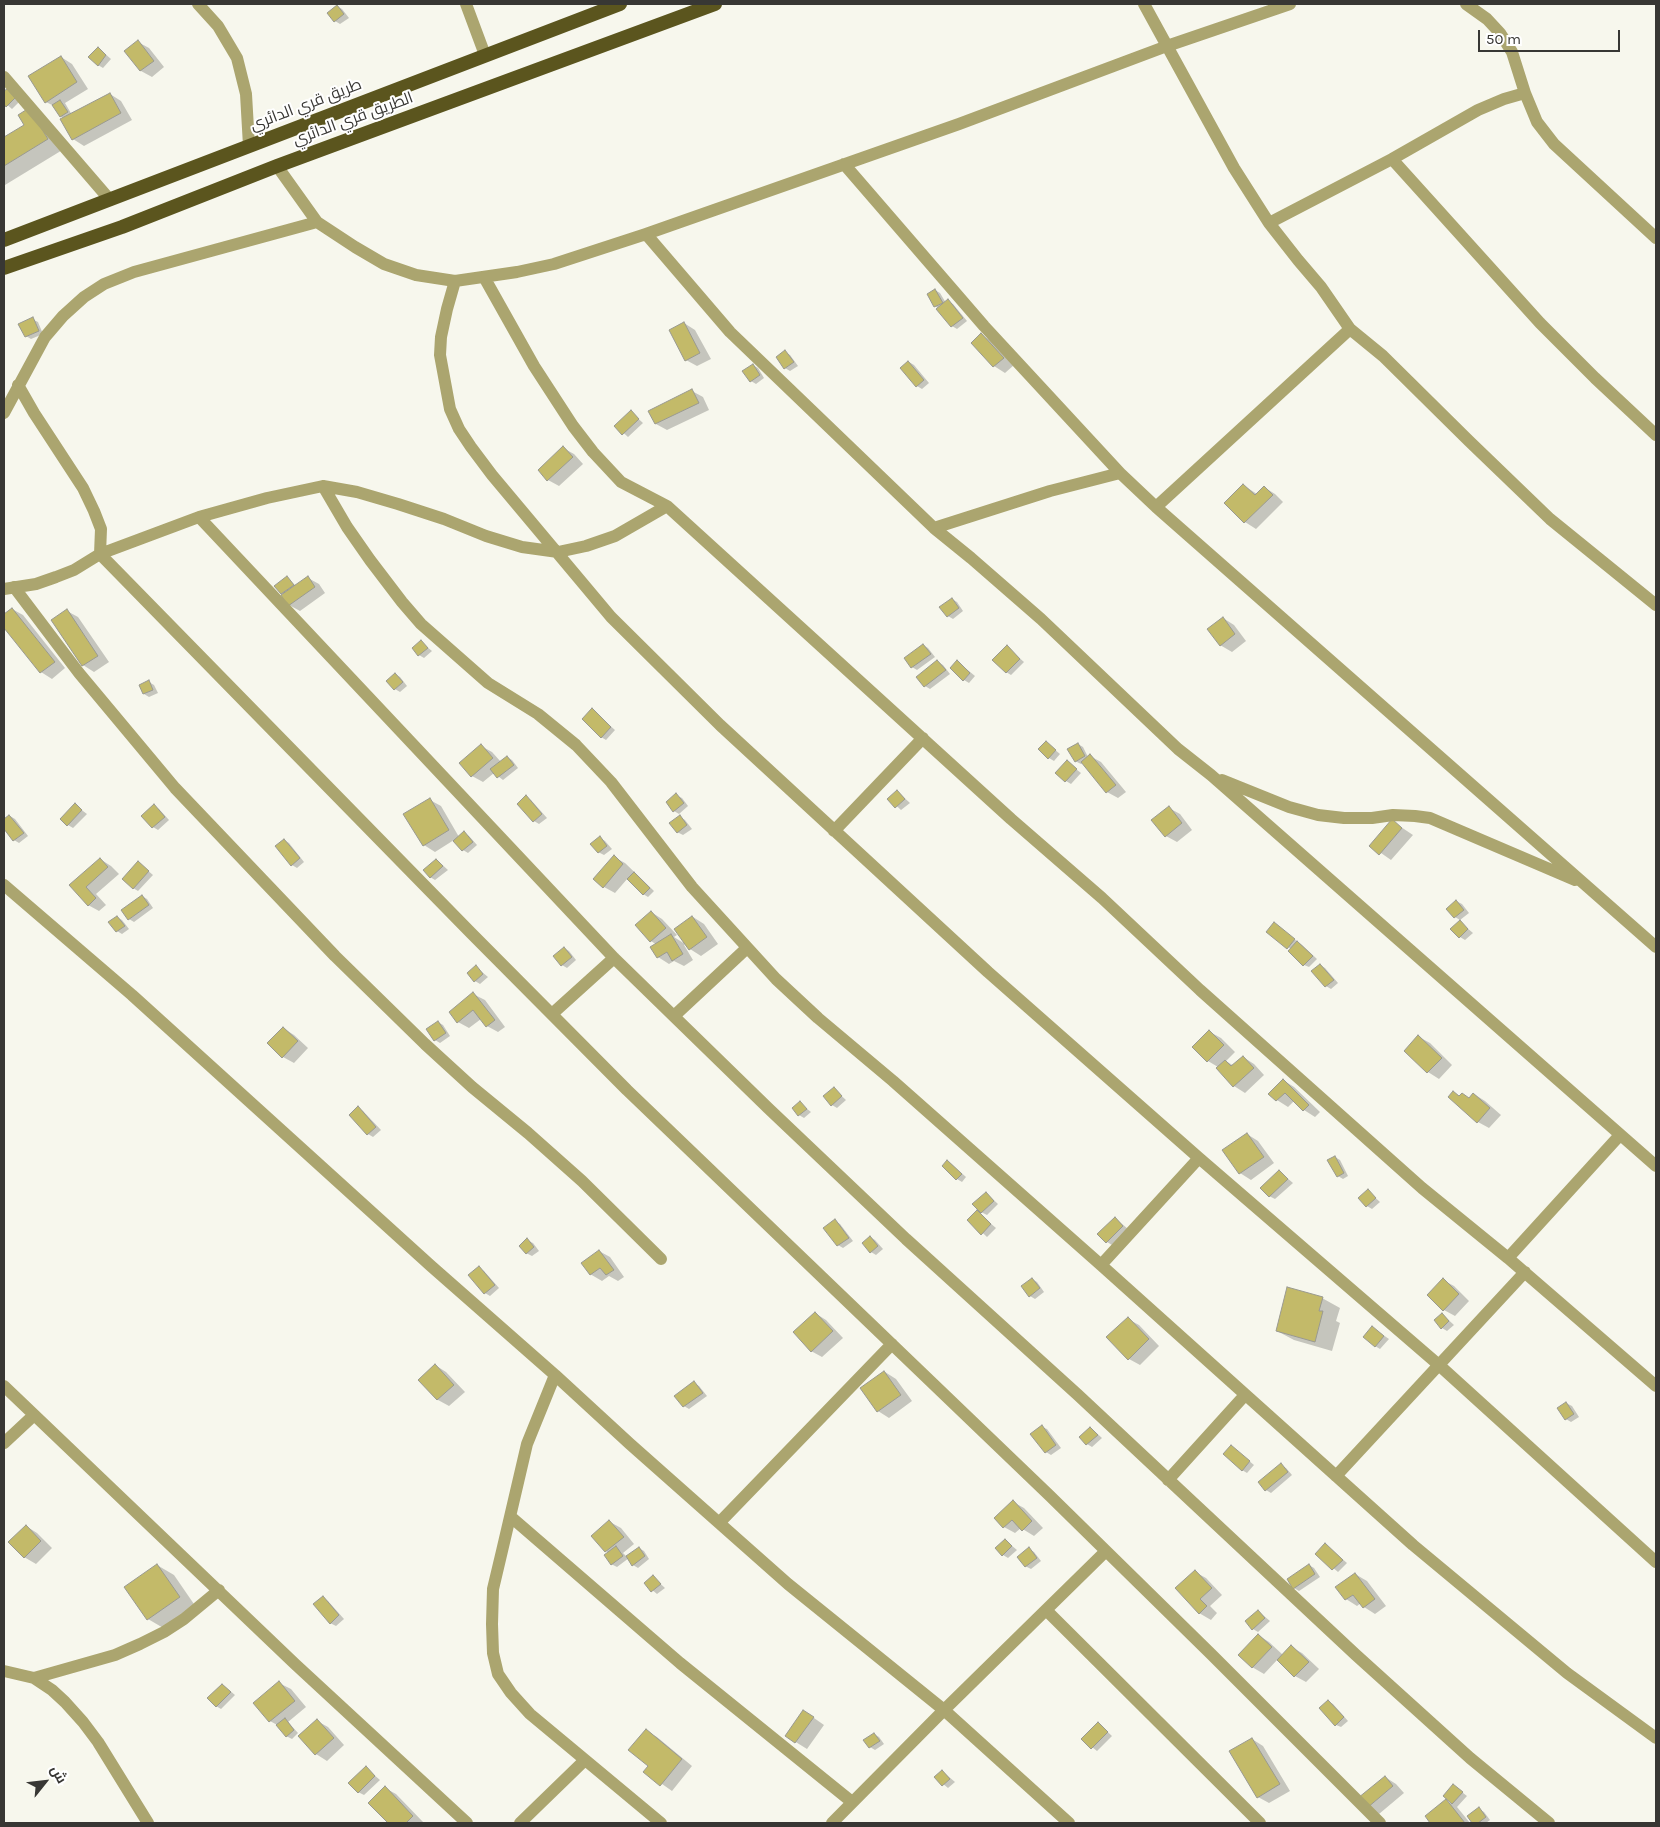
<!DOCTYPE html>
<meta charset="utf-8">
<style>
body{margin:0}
#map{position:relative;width:1660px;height:1827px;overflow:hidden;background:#f7f7ed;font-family:Karla,Cairo,sans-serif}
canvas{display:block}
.frame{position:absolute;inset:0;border:5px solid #383734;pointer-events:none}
.north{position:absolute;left:20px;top:1757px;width:50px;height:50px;-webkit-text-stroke:4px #fff;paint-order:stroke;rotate:61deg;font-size:14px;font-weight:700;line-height:20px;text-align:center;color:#383734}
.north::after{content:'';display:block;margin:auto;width:18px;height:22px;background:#383734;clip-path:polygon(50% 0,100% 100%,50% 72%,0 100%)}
.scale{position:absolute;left:1478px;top:30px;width:142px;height:22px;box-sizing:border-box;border:2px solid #383734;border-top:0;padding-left:6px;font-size:15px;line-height:18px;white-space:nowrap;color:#383734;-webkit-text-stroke:4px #fff;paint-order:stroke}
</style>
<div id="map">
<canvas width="1660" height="1827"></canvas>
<div class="frame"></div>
<div class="north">ش</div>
<div class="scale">50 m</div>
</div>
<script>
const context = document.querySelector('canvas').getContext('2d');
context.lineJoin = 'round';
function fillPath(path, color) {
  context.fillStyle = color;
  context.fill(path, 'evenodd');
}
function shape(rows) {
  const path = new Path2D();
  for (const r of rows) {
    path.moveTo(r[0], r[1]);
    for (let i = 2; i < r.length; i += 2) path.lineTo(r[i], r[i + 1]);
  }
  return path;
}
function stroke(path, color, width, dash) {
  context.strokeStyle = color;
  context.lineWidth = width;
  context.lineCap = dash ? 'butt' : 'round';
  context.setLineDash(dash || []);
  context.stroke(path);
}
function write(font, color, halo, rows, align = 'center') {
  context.font = font + ' Karla,Cairo,sans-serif';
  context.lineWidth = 4;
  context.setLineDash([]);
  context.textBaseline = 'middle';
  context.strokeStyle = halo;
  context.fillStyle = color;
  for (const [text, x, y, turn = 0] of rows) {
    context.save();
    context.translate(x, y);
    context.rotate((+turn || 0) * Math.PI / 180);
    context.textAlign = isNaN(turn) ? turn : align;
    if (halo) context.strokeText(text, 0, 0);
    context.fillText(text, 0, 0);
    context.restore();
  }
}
fillPath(shape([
 [337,6,342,9,349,18,340,24,335,21,328,13],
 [138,42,149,48,164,67,152,77,141,71,126,51],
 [103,52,111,59,103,68,98,65],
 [61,57,72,64,88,89,65,103,72,115,110,94,121,101,132,120,84,146,73,139,65,119,60,116,56,107,46,102],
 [7,90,19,102,12,109,4,102,4,93],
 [29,110,64,149,5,185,4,138,26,125],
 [935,290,940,293,946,303,948,301,953,304,967,321,957,329,952,326,939,309,935,306],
 [32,319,38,322,43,334,31,339,26,336],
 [684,323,695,330,711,359,697,366,686,360],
 [981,335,992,341,1014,365,1005,373,994,366,973,343],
 [785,352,790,355,798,366,790,371,785,368],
 [909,362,914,365,929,383,922,389,917,386],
 [753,365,758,368,764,378,756,384,751,381],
 [692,391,703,397,709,410,667,430,656,424],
 [631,412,643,423,628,437,616,426],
 [563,448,574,454,583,464,559,486,548,480],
 [1243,485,1257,494,1264,487,1275,494,1283,502,1256,529,1245,522,1226,503],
 [287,578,296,586,308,578,319,584,325,593,300,611,289,605,282,593],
 [952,599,957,602,963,611,953,619,948,616],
 [12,609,23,615,65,668,52,679,41,672,4,626,4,615],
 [67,611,78,617,109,662,94,672,83,665,52,620],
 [1223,618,1234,625,1246,641,1232,652,1220,645],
 [421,642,432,651,424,658,419,655],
 [923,645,928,648,935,657,917,670,912,667,905,659],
 [1007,647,1024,662,1011,675,1006,672],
 [938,662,943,665,950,674,930,689,925,686],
 [958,662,975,676,969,683,964,680],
 [395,674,400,677,407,686,400,692,395,689,388,681],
 [149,682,154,685,158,693,149,697,144,694],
 [592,710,615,730,606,740,601,737],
 [1047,743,1060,754,1054,761,1049,758],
 [1078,744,1083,747,1088,757,1090,756,1101,762,1126,792,1118,798,1107,792,1083,763,1081,764,1075,761],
 [481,746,492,752,501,762,507,757,512,760,518,768,503,780,494,773,483,782,472,776],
 [1067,762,1081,773,1071,784,1066,781],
 [898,792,910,803,901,810,889,799],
 [676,795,682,798,688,806,679,814,674,811],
 [526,797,531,800,547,818,539,824,534,821,519,804],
 [430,800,441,806,459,837,464,833,469,836,477,845,468,853,463,850,454,840,435,852,424,845],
 [75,805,87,814,73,828,68,825],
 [154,806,159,809,169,820,158,830,153,827],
 [1169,808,1180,814,1192,830,1177,842,1166,836],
 [10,816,15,819,28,836,19,843,14,840,4,827,4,821],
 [680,817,685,820,692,829,683,835,677,832],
 [1392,821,1413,835,1391,860,1371,846],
 [600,838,605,841,612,849,604,855,598,852],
 [284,840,289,843,304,862,297,868,292,865],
 [614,857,625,863,654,891,648,897,643,894,628,878,615,893,604,887],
 [100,859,111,866,119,874,96,894,106,905,99,911,88,905,71,885],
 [437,860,448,870,435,880,430,877],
 [139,863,153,875,138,891,133,888],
 [142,896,147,899,153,908,134,922,129,919],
 [1456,901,1462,904,1469,913,1460,920,1455,917],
 [651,912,662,919,677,935,674,937,685,944,684,945,693,960,684,966,674,961,669,964,658,957,657,945,651,941],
 [117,917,122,920,129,929,122,934,117,931,110,923],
 [693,917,704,924,718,944,701,956,690,949],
 [1460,922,1473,933,1465,940,1460,937],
 [1278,927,1302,945,1317,959,1309,967,1304,965,1291,949,1268,932],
 [564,948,569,951,576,960,567,968,562,965],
 [1320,965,1325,968,1338,983,1331,989,1326,986,1313,971],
 [476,967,488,977,480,984,475,981],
 [473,994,485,1000,505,1027,498,1032,487,1026,481,1019,469,1028,458,1022],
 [438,1022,443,1025,450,1036,440,1043,435,1040],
 [283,1028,294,1035,308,1048,294,1063,283,1057],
 [1210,1032,1221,1038,1235,1052,1226,1061,1234,1066,1243,1057,1254,1064,1264,1075,1245,1093,1234,1086,1218,1067,1208,1061,1194,1047],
 [1419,1037,1430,1043,1452,1065,1439,1079,1428,1072],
 [1283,1080,1294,1087,1320,1112,1315,1117,1304,1110,1294,1101,1288,1107,1277,1100,1270,1094],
 [834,1089,846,1100,837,1108,832,1105],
 [1453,1093,1460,1097,1470,1099,1474,1094,1485,1101,1501,1115,1489,1128,1478,1122,1450,1097],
 [800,1103,811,1112,804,1118,799,1115],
 [358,1108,363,1111,381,1130,373,1137,368,1134,350,1115],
 [1247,1134,1258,1141,1274,1163,1251,1180,1240,1173],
 [1335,1157,1340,1160,1348,1176,1343,1179,1338,1176],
 [948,1161,966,1177,962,1182,957,1179],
 [1279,1171,1293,1183,1275,1199,1269,1196],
 [1368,1191,1380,1202,1372,1209,1367,1206],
 [986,1193,998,1204,987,1215,981,1212],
 [977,1212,996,1228,987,1237,969,1220],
 [1115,1218,1128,1229,1112,1245,1107,1242],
 [835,1221,840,1224,853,1241,843,1248,838,1245],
 [870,1237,875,1240,883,1249,876,1255,871,1252],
 [527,1240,533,1243,539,1251,532,1256,526,1253],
 [599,1251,610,1257,624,1277,618,1281,609,1276,602,1281,590,1274],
 [479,1268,484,1271,499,1288,490,1296,485,1293],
 [1032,1279,1037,1282,1044,1292,1035,1299,1030,1296],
 [1443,1280,1454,1286,1469,1301,1455,1316,1444,1310],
 [1322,1298,1340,1308,1336,1321,1340,1323,1332,1351,1294,1340,1277,1331],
 [815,1313,826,1320,843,1338,822,1357,811,1351],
 [1442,1314,1454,1325,1447,1331,1442,1328],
 [1128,1319,1139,1325,1159,1346,1140,1365,1129,1359],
 [1373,1328,1389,1339,1380,1349,1375,1346],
 [435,1365,446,1372,465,1392,449,1406,438,1400,420,1380],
 [885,1372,896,1379,912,1401,889,1418,878,1411],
 [694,1383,699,1386,707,1396,689,1409,684,1406,676,1396],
 [1566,1403,1572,1406,1579,1417,1571,1422,1566,1419],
 [1042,1427,1047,1429,1061,1448,1051,1455,1046,1452],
 [1091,1428,1102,1438,1092,1447,1087,1444],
 [1231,1446,1254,1465,1247,1473,1242,1470],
 [1281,1465,1286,1468,1292,1475,1271,1493,1266,1490],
 [1013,1502,1024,1508,1043,1528,1034,1536,1021,1528,1015,1533,1004,1527],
 [610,1522,621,1528,634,1544,623,1553,627,1557,639,1548,644,1551,649,1559,638,1568,633,1565,629,1558,617,1567,611,1564,608,1553,593,1536],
 [26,1526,37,1533,52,1548,36,1564,24,1557],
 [1005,1540,1017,1550,1008,1558,1003,1555],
 [1326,1545,1347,1563,1338,1572,1317,1554],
 [1029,1549,1034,1552,1041,1561,1031,1569,1025,1566],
 [157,1565,174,1575,196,1607,165,1629,148,1619,125,1587],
 [1309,1565,1314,1568,1320,1577,1299,1591,1294,1588],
 [1195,1572,1206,1578,1222,1595,1210,1606,1217,1613,1211,1620,1199,1613],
 [1355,1574,1367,1581,1386,1606,1375,1614,1364,1607,1361,1603,1357,1606,1346,1599],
 [653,1577,665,1588,657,1594,645,1584],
 [323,1598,328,1601,344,1619,336,1626,330,1623],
 [1258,1611,1270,1621,1258,1632,1253,1629],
 [1258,1635,1269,1642,1283,1655,1291,1647,1302,1653,1319,1669,1306,1682,1295,1676,1278,1659,1264,1674,1252,1667],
 [279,1683,291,1689,306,1707,288,1722,298,1733,292,1739,286,1736,279,1726,270,1721],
 [223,1685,235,1695,221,1709,216,1706],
 [1328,1701,1333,1704,1348,1721,1341,1727,1336,1725],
 [804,1711,824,1725,807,1749,786,1736],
 [317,1721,328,1727,344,1745,327,1761,316,1754],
 [1098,1723,1112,1736,1097,1751,1082,1739],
 [646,1731,657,1737,692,1766,672,1791,645,1772,650,1766],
 [874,1734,879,1737,884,1744,875,1750,870,1747],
 [1252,1739,1263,1746,1290,1791,1269,1803,1258,1797],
 [366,1768,380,1780,364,1795,358,1792],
 [942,1771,955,1782,948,1788,936,1778],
 [1385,1777,1396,1784,1404,1793,1379,1814,1368,1807],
 [1454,1786,1467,1796,1457,1807,1470,1823,1432,1823,1427,1816,1446,1801,1452,1804],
 [385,1788,396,1794,424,1823,389,1823,370,1803],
 [1479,1809,1484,1812,1490,1820,1486,1823,1474,1823,1469,1816]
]), '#0003');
const building = shape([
 [337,5,344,14,334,22,327,13,337,5],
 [138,40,154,61,140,71,124,51,138,40],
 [98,47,106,55,98,66,88,57,98,47],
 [61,56,77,82,45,103,28,76,61,56],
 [7,89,15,98,6,107,4,104,4,91,7,89],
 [110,93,121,113,72,140,60,119,110,93],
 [60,100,68,112,60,117,52,105,60,100],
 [29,108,48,139,4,166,4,137,24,125,18,115,29,108],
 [935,289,943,303,934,307,927,294,935,289],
 [948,299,963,318,951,327,936,309,948,299],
 [33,317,39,331,25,337,18,324,33,317],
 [684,322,700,353,685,361,669,330,684,322],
 [981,333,1004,358,993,367,971,343,981,333],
 [785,350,794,362,784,369,776,357,785,350],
 [908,361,924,380,916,387,900,368,908,361],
 [753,364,760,375,750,382,742,371,753,364],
 [692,389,699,403,655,424,648,411,692,389],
 [631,410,639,419,622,435,614,426,631,410],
 [563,446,573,457,547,481,538,470,563,446],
 [1243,484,1255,495,1264,486,1273,495,1244,523,1224,503,1243,484],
 [287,576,294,585,281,594,274,586,287,576],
 [308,576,315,587,288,606,281,595,308,576],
 [952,598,959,608,947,617,939,607,952,598],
 [12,608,55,662,40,673,4,628,4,614,12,608],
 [67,609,98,656,82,666,51,620,67,609],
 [1223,617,1235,634,1220,646,1207,629,1223,617],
 [421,640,428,648,418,656,412,648,421,640],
 [923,644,931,654,911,668,904,658,923,644],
 [1007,645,1020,659,1006,673,992,660,1007,645],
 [937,660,946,670,924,687,916,677,937,660],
 [957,660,970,673,963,681,950,668,957,660],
 [395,673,403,682,394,690,386,681,395,673],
 [149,680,153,690,143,694,139,685,149,680],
 [592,708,611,727,601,738,582,719,592,708],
 [1046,741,1056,750,1048,759,1038,749,1046,741],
 [1078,743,1085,756,1075,762,1067,749,1078,743],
 [481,744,493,758,471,777,459,763,481,744],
 [1090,754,1116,785,1106,793,1081,762,1090,754],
 [507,756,514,765,497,778,490,769,507,756],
 [1067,760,1077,769,1065,782,1055,773,1067,760],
 [897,790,905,799,895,808,887,799,897,790],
 [676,793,684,803,673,812,666,802,676,793],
 [526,795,542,814,533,822,517,804,526,795],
 [430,798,449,830,423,846,403,814,430,798],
 [75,803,82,810,67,826,60,819,75,803],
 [154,804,165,817,152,828,141,816,154,804],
 [1169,806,1182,823,1165,837,1151,820,1169,806],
 [9,815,24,833,13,841,4,829,4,819,9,815],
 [680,815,687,825,677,833,669,823,680,815],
 [1392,819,1402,828,1379,855,1369,846,1392,819],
 [464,831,473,842,462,851,453,841,464,831],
 [600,836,607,846,598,853,590,844,600,836],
 [284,839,300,858,291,866,275,846,284,839],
 [614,855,623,864,603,888,593,879,614,855],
 [100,858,108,867,86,887,96,898,88,906,69,885,100,858],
 [436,859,443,866,430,878,423,870,436,859],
 [138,861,149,871,133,889,122,879,138,861],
 [634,872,650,888,643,895,627,879,634,872],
 [142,895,149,905,128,920,121,910,142,895],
 [1456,900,1464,910,1454,918,1446,909,1456,900],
 [651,911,666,928,650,942,635,925,651,911],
 [117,916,125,926,116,932,108,922,117,916],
 [692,916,707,937,689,950,674,929,692,916],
 [1460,920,1468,929,1459,938,1450,929,1460,920],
 [1274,922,1295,939,1287,949,1266,932,1274,922],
 [671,934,683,954,672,961,667,952,657,958,650,947,671,934],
 [1297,941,1313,956,1303,966,1288,951,1297,941],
 [564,947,572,957,561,966,553,956,564,947],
 [1320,964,1334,980,1325,987,1311,971,1320,964],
 [476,965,483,974,474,982,467,973,476,965],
 [473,992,495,1020,486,1027,473,1010,457,1023,449,1012,473,992],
 [438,1021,446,1033,434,1041,426,1029,438,1021],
 [283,1027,298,1041,282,1058,267,1043,283,1027],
 [1209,1030,1224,1045,1207,1062,1192,1047,1209,1030],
 [1418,1035,1442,1058,1427,1073,1404,1051,1418,1035],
 [1243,1056,1254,1068,1233,1087,1216,1068,1225,1060,1231,1066,1243,1056],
 [1283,1079,1309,1105,1303,1111,1285,1093,1276,1101,1268,1094,1283,1079],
 [834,1087,842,1096,831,1106,823,1096,834,1087],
 [1453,1091,1459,1096,1462,1093,1469,1098,1473,1093,1490,1108,1477,1123,1448,1097,1453,1091],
 [800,1101,807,1109,798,1116,792,1108,800,1101],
 [358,1106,376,1127,367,1135,349,1115,358,1106],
 [1247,1133,1264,1157,1239,1174,1222,1150,1247,1133],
 [1335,1156,1344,1173,1337,1177,1327,1160,1335,1156],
 [947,1160,962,1174,956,1180,942,1166,947,1160],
 [1279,1170,1288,1179,1269,1197,1260,1188,1279,1170],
 [1368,1189,1376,1198,1366,1207,1358,1198,1368,1189],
 [986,1192,994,1201,981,1213,972,1204,986,1192],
 [977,1210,991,1224,981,1235,967,1220,977,1210],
 [1115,1217,1123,1226,1106,1243,1097,1234,1115,1217],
 [835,1219,849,1238,837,1246,823,1228,835,1219],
 [870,1236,878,1246,870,1253,862,1243,870,1236],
 [527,1238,534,1247,526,1254,519,1246,527,1238],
 [599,1250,614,1270,606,1275,600,1268,590,1275,581,1263,599,1250],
 [479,1266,495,1285,484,1294,468,1275,479,1266],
 [1032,1278,1040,1288,1029,1297,1021,1286,1032,1278],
 [1443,1278,1459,1294,1443,1311,1427,1295,1443,1278],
 [1287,1287,1323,1297,1319,1311,1323,1311,1315,1342,1276,1331,1287,1287],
 [815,1312,833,1331,811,1352,793,1332,815,1312],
 [1442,1313,1449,1321,1441,1329,1434,1320,1442,1313],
 [1128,1317,1149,1339,1128,1360,1106,1337,1128,1317],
 [1372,1326,1384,1336,1375,1347,1363,1337,1372,1326],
 [435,1364,454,1385,437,1400,418,1380,435,1364],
 [884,1371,901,1395,877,1412,860,1388,884,1371],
 [694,1381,703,1393,683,1407,674,1396,694,1381],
 [1566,1402,1574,1414,1565,1420,1557,1408,1566,1402],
 [1042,1425,1056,1445,1045,1453,1030,1434,1042,1425],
 [1090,1427,1098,1435,1086,1445,1079,1437,1090,1427],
 [1231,1445,1250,1461,1242,1471,1223,1454,1231,1445],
 [1281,1463,1288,1472,1265,1491,1258,1482,1281,1463],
 [1013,1500,1032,1521,1022,1531,1012,1520,1003,1528,994,1518,1013,1500],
 [609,1520,624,1537,605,1552,591,1536,609,1520],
 [26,1525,41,1541,24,1558,8,1542,26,1525],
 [1005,1539,1012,1546,1002,1556,995,1548,1005,1539],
 [1325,1543,1343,1560,1332,1570,1315,1554,1325,1543],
 [616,1546,623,1556,611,1565,604,1555,616,1546],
 [639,1547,645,1556,632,1566,626,1556,639,1547],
 [1029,1547,1037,1558,1025,1567,1017,1557,1029,1547],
 [157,1564,180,1597,147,1620,124,1587,157,1564],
 [1309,1564,1315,1574,1293,1589,1287,1579,1309,1564],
 [1195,1570,1212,1588,1200,1599,1207,1606,1199,1614,1175,1588,1195,1570],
 [1355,1573,1375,1599,1363,1608,1353,1595,1345,1600,1335,1587,1355,1573],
 [653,1575,661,1584,651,1592,644,1583,653,1575],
 [323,1596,339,1615,330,1624,313,1604,323,1596],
 [1258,1610,1265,1618,1252,1630,1245,1621,1258,1610],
 [1258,1634,1272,1647,1252,1668,1238,1655,1258,1634],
 [1291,1645,1309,1662,1294,1677,1277,1660,1291,1645],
 [279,1681,295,1701,269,1722,253,1703,279,1681],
 [222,1684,231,1692,216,1707,207,1698,222,1684],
 [1328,1700,1344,1717,1335,1726,1319,1708,1328,1700],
 [803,1710,814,1717,795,1743,785,1736,803,1710],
 [285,1718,294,1730,286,1737,276,1725,285,1718],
 [317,1719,334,1738,315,1755,298,1736,317,1719],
 [1098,1722,1108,1732,1091,1749,1081,1739,1098,1722],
 [646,1729,682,1759,660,1786,643,1772,648,1766,628,1750,646,1729],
 [874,1733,880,1741,869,1748,863,1740,874,1733],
 [1252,1738,1280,1784,1257,1798,1229,1751,1252,1738],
 [366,1766,375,1776,358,1793,348,1783,366,1766],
 [942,1770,950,1779,942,1786,934,1777,942,1770],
 [1385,1776,1393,1786,1367,1808,1358,1798,1385,1776],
 [1453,1784,1463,1792,1452,1804,1443,1796,1453,1784],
 [385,1786,413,1816,406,1823,388,1823,368,1803,385,1786],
 [1446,1799,1465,1823,1430,1823,1425,1816,1446,1799],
 [1479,1807,1486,1817,1478,1823,1472,1823,1467,1816,1479,1807]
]);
fillPath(building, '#c3ba69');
stroke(building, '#999990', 1);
stroke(shape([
 [198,4,218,26,237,58,246,94,249,146],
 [466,4,485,55],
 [1144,4,1234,168,1269,223,1298,260,1321,287,1350,329,1383,356,1469,441,1550,519,1656,605],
 [1466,4,1487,19,1500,33,1512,52,1525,93,1537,122,1554,144,1656,238],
 [4,77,110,200],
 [1392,159,1540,323,1595,378,1656,435],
 [844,164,984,326,1120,473],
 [277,166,317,222,355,247,384,264,416,275,455,281,517,272,554,264,646,234,959,124,1167,46,1290,4],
 [1269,223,1392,159,1478,110,1504,99,1525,93],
 [646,234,730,332,934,528,971,558,1041,619,1178,749,1211,775,1656,1166],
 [484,277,534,366,573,426,593,452,621,482,667,506,1011,819,1102,898,1200,990,1422,1188,1508,1258,1656,1386],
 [455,281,447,309,441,337,440,355,450,409,459,429,471,447,492,475,611,617,720,725,988,972,1199,1158,1440,1366,1656,1562],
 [18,385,34,413,83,488,94,511,101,529,100,554,471,933,627,1090,1050,1496,1211,1654,1380,1823],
 [4,413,45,337,63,316,84,297,104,284,134,272,317,222],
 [323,486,347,527,370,560,402,602,421,624,488,683,538,714,576,745,611,782,692,887,776,979,818,1018,893,1081,1101,1265,1413,1545,1567,1673,1656,1738],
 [1156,507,1350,329],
 [199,517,614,958,768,1108,906,1239,1078,1395,1356,1655,1470,1758,1549,1823],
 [934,528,1050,491,1120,473,1156,507,1656,947],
 [14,587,79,673,175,788,335,956,425,1044,472,1087,528,1133,582,1181,661,1259],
 [4,589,36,584,56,577,74,570,100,554,199,517,267,498,323,486,357,492,398,504,444,519,486,536,522,547,558,552,586,546,615,536,667,506],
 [1222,780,1289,807,1318,815,1344,818,1372,818,1393,815,1415,816,1430,818,1575,880],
 [834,831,923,738],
 [4,885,132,995,431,1266,555,1375,630,1444,788,1584,944,1710,1069,1823],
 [552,1014,614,958],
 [674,1016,747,948],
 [1508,1258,1620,1135],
 [1101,1265,1199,1158],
 [555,1375,527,1444,502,1551,493,1589,492,1624,493,1653,498,1674,511,1693,530,1714,661,1823],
 [4,1386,295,1664,467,1823],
 [4,1443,33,1416],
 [1336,1476,1525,1272],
 [1168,1480,1245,1395],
 [511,1517,680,1663,852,1802],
 [719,1523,892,1344],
 [1046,1610,1260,1823],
 [4,1671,34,1678,52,1690,65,1702,83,1722,98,1742,148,1823],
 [34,1678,115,1655,140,1644,164,1632,184,1619,219,1590],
 [520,1823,585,1760],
 [832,1823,944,1710,1106,1551]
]), '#aba56f', 12);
stroke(shape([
 [4,240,620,4],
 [4,268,122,227,277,166,715,4]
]), '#5b551e', 14);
write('16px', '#383734', '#fff', [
 ["طريق قري الدائري",306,105,-21],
 ["الطريق قري الدائري",353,119,-20]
]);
</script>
